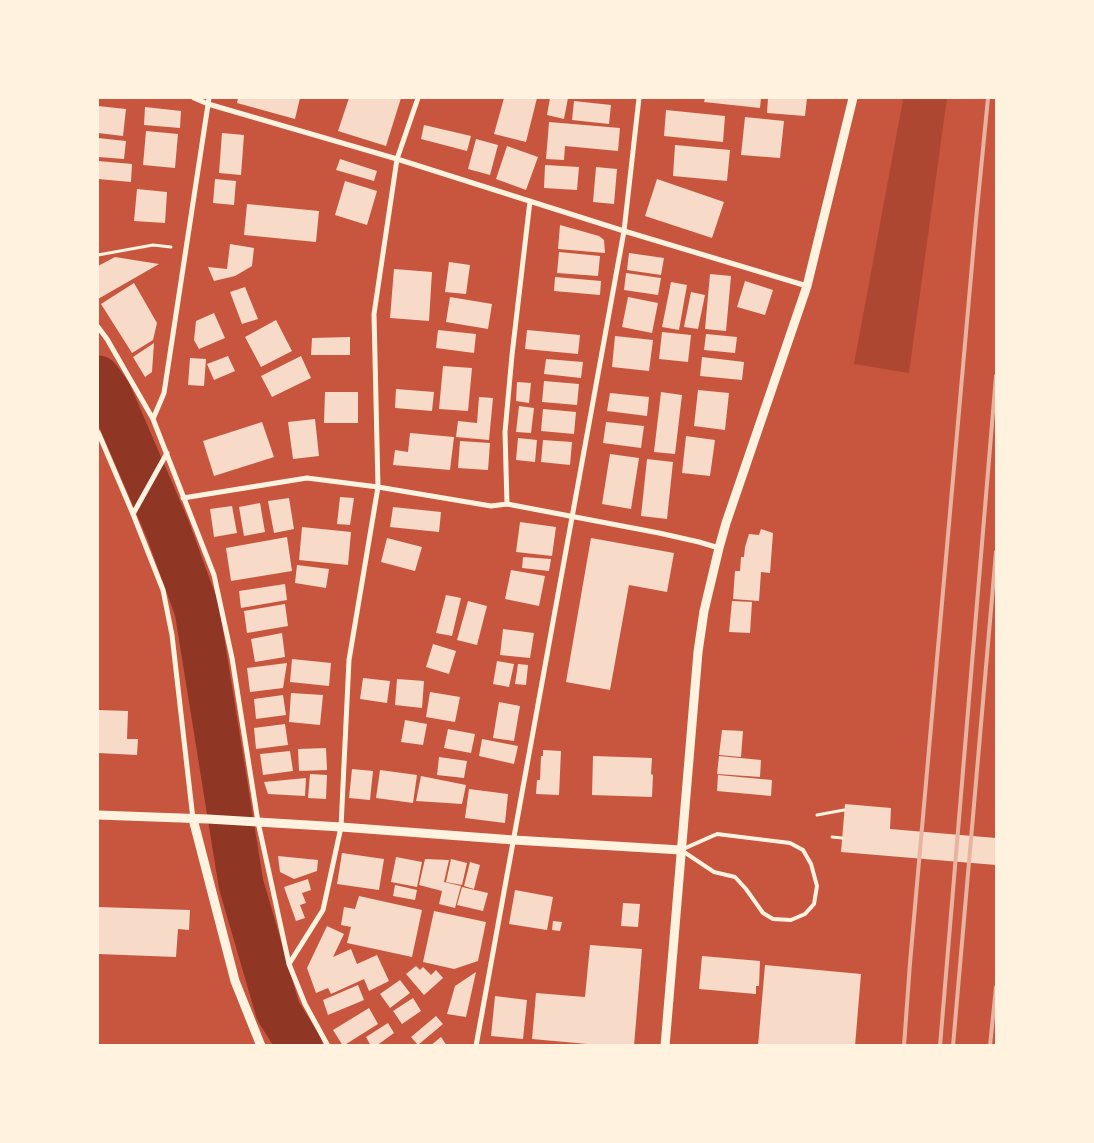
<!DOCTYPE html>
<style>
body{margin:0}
#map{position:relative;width:1094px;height:1143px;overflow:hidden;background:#c8553d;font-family:"Noto Sans",sans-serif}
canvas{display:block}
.frame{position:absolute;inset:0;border:99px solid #fff3e0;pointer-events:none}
</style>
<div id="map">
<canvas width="1094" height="1143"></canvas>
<div class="frame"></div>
</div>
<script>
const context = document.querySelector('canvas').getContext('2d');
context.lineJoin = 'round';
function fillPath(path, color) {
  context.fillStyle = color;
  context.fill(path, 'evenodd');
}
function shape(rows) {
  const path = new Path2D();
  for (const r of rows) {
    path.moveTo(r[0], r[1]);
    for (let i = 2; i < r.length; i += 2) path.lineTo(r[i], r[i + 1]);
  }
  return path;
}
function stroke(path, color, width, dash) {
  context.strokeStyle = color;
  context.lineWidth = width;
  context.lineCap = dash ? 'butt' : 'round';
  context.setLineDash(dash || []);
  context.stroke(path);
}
fillPath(shape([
 [901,98,947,98,909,373,854,364,903,100]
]), '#ae4732');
stroke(shape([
 [98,378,109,393,168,530,197,610,241,884,278,1011,300,1046]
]), '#8f3625', 45);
fillPath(shape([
 [238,98,300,98,295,119,237,103],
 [349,98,401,98,386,146,338,131],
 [504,98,537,98,526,142,494,134],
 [550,98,568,98,564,119,547,115],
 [705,98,761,98,760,108,704,102],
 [768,98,807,98,805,116,767,113],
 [574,101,611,105,609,124,572,120],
 [98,106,126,109,123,136,98,133],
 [145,107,181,111,180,128,144,125],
 [666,110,725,116,723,142,664,136],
 [745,117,784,121,780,158,741,155],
 [549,122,620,128,618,151,565,146,564,160,546,159],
 [424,125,471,136,467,151,421,139],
 [146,131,178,134,175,168,143,165],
 [222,133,244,135,241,175,219,173],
 [98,138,126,141,124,159,98,157],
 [476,139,498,145,490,175,468,169],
 [675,145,730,150,727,181,673,176],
 [507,146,538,157,526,190,496,179],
 [340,159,377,171,374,181,336,170],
 [98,161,132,164,131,182,98,179],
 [545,165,579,167,577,190,544,188],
 [596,167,617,169,614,204,593,202],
 [215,179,236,181,234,205,213,203],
 [657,179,724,202,712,238,645,216],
 [345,181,377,191,367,225,335,215],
 [137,189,167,192,165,223,134,221],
 [247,204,319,211,316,242,244,235],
 [560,225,599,236,604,240,605,253,558,249],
 [230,244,254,248,252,266,235,276,214,281,208,267,227,269],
 [559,252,600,256,598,276,557,273],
 [629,253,664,258,661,275,627,270],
 [115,257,159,264,98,299,98,266],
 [449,262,470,265,466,294,445,292],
 [394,269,432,272,429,321,390,318],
 [626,273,661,278,658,295,624,290],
 [710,274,731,276,726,331,705,329],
 [555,277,601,281,600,295,554,291],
 [745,281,773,290,765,315,737,307],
 [671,282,687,285,679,330,662,327],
 [134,283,157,323,153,340,132,353,101,304],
 [245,287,258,319,242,324,230,292],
 [691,292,705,295,698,329,684,327],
 [450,297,492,304,488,329,446,322],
 [628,297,658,303,652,333,622,327],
 [214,313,225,338,199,349,194,340,196,321],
 [276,320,292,351,261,367,245,337],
 [438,330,476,334,474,353,436,348],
 [527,330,580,335,578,354,525,349],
 [662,332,691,335,688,362,659,359],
 [706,334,737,337,735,353,704,350],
 [615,336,653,340,649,371,612,367],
 [350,337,350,355,311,355,312,338],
 [154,343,152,372,145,377,133,357],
 [228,356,235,371,214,380,207,364],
 [301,356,311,378,272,397,261,376],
 [702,357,744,362,742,380,700,376],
 [190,358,206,359,204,386,188,385],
 [546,359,583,362,581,378,544,374],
 [443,366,472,368,468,411,439,409],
 [544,381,579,384,577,405,542,402],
 [517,382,531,383,529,403,516,401],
 [396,389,434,392,432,411,395,408],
 [698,390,729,393,725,430,694,426],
 [325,392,358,392,358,423,324,423],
 [661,392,682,395,675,454,654,452],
 [610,393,649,397,647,416,607,411],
 [479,397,493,398,489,440,456,437,458,421,477,423],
 [519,406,534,408,531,433,516,432],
 [543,409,576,412,574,434,541,431],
 [315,419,319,456,293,459,288,422],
 [262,422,274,457,214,476,203,441],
 [606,422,644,426,641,448,603,443],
 [410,433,454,437,450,470,393,465,395,450,408,452],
 [686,436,715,440,710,476,682,473],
 [518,438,537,440,535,462,516,460],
 [543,440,572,442,570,465,541,462],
 [460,441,490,443,488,470,458,468],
 [610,454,639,458,631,509,602,504],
 [647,459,673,462,667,519,641,516],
 [340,497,354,498,350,525,337,524],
 [289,498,294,529,274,533,268,501],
 [260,503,265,532,244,536,239,507],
 [232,506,237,533,214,537,210,509],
 [393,507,441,512,439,532,390,527],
 [520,522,556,527,552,556,516,552],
 [302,527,351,532,348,565,299,560],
 [761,529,773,533,770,573,761,572,759,601,733,599,735,571,740,571,741,557,744,557,745,547,749,534,759,535],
 [287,537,292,571,231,581,226,548],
 [387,538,422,547,415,571,381,562],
 [591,538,674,553,667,592,629,585,610,690,566,682],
 [523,557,551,559,549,571,522,568],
 [297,565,329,569,326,588,295,583],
 [511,570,545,576,539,606,505,599],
 [285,584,287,600,241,608,239,591],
 [446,595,461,598,452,636,436,633],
 [468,601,487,606,477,645,457,640],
 [732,601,752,602,750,633,729,632],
 [285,604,288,626,247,633,244,611],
 [503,629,534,633,530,658,500,655],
 [282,633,285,657,255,662,251,639],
 [433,644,456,651,449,674,426,667],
 [292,659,331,663,329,686,290,682],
 [497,661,514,664,509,687,493,684],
 [287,663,283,688,250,692,247,668],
 [518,664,528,665,526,685,515,684],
 [363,678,390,681,387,703,360,699],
 [397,679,424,681,422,708,395,705],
 [430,692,460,697,455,722,426,717],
 [291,693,323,695,320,725,289,722],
 [283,695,286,715,256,719,254,699],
 [499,702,520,706,514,741,493,738],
 [98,710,128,711,127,739,138,739,137,755,98,753],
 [405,720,427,724,423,745,401,742],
 [285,724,288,745,256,749,254,728],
 [448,729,475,734,471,753,444,748],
 [722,730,743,731,741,757,719,755],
 [482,739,518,746,514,764,479,756],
 [326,748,327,770,299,771,298,749],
 [543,750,561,751,559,795,536,794,537,780,540,780,541,756,543,756],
 [290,751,293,771,263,775,260,754],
 [593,756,652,758,651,774,653,775,652,797,592,795],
 [719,756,761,760,760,777,717,774],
 [439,757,467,761,464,778,437,775],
 [352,769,373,771,370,800,349,798],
 [380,770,417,775,413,803,376,798],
 [310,774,327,775,326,799,308,798],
 [718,775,772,780,771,796,717,791],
 [421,776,466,785,462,804,416,801],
 [306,778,305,796,268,794,264,782],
 [469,789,508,794,505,823,465,818],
 [845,804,891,808,890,829,996,838,996,865,841,852],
 [342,853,384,859,379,890,337,884],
 [278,856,318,860,317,871,294,879,280,872],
 [396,857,422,862,417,887,391,882],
 [425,859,449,860,444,882,461,886,455,908,439,904,442,891,419,885],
 [451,859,467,863,462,885,446,882],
 [470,862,480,865,474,889,464,886],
 [308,879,311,890,302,893,306,903,300,905,305,918,296,921,284,887],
 [395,885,417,890,415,900,393,896],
 [462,887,488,893,483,911,457,905],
 [515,890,553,897,547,930,509,924],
 [359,896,422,910,412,957,347,943,351,927,341,925,344,907,355,909],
 [623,903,640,904,638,927,621,926],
 [98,907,190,910,189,930,178,929,176,957,98,954],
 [434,911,486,922,478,961,454,969,423,962],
 [553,921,562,922,560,931,552,930],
 [327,926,344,934,333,957,351,949,357,964,377,955,389,981,369,991,364,979,331,994,328,988,316,993,307,968],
 [590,945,642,949,634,1046,609,1046,532,1039,536,993,585,997],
 [702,956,760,961,759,986,756,986,756,994,699,989],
 [765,965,861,974,855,1046,758,1046],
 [416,966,420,970,423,967,431,975,436,970,443,978,424,995,406,974],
 [476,972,466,1017,447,1014,455,986],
 [400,980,410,993,390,1008,380,994],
 [358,985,364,1000,328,1015,323,1000],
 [495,996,527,1000,523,1039,491,1036],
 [413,998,421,1011,402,1024,393,1011],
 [369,1008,378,1024,343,1046,333,1030],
 [436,1016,443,1024,418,1045,411,1037],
 [388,1023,394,1033,376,1046,371,1046,366,1037],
 [441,1037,447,1046,430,1046]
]), '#f7dbc8');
stroke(shape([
 [98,255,153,245,171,247],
 [817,815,844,810],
 [832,837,842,838]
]), '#fff3e0', 3);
stroke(shape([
 [717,834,790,843,803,850,811,864,817,886,814,904,805,914,791,920,773,919,763,913,746,889,735,877,714,872,681,850,717,834]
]), '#fff3e0', 4);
stroke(shape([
 [194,98,208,104,397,159,624,231,807,286],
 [98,327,107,339,153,419,214,575,232,658,258,822,289,964,305,1004,328,1046],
 [153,419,164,393,209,98],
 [98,432,133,514,163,590,172,635,193,819],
 [183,498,307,478,378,487,491,506,507,504,659,533,699,542,719,548],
 [507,504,505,432,512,355,530,201],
 [133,514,167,453],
 [289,964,323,910,341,827,349,660,378,487,374,314,397,159,418,98],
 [476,1046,624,231,639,98]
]), '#fff3e0', 5);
stroke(shape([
 [98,815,208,819,341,827,514,840,681,850],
 [193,819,235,981,261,1046],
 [665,1046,698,652,704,611,719,548,726,523,807,286,853,98]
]), '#fff3e0', 9);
stroke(shape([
 [904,1046,910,963,976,220,988,98],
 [940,1046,996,376],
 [953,1046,996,552],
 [990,1046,996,987]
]), '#e9b49f', 4);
</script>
